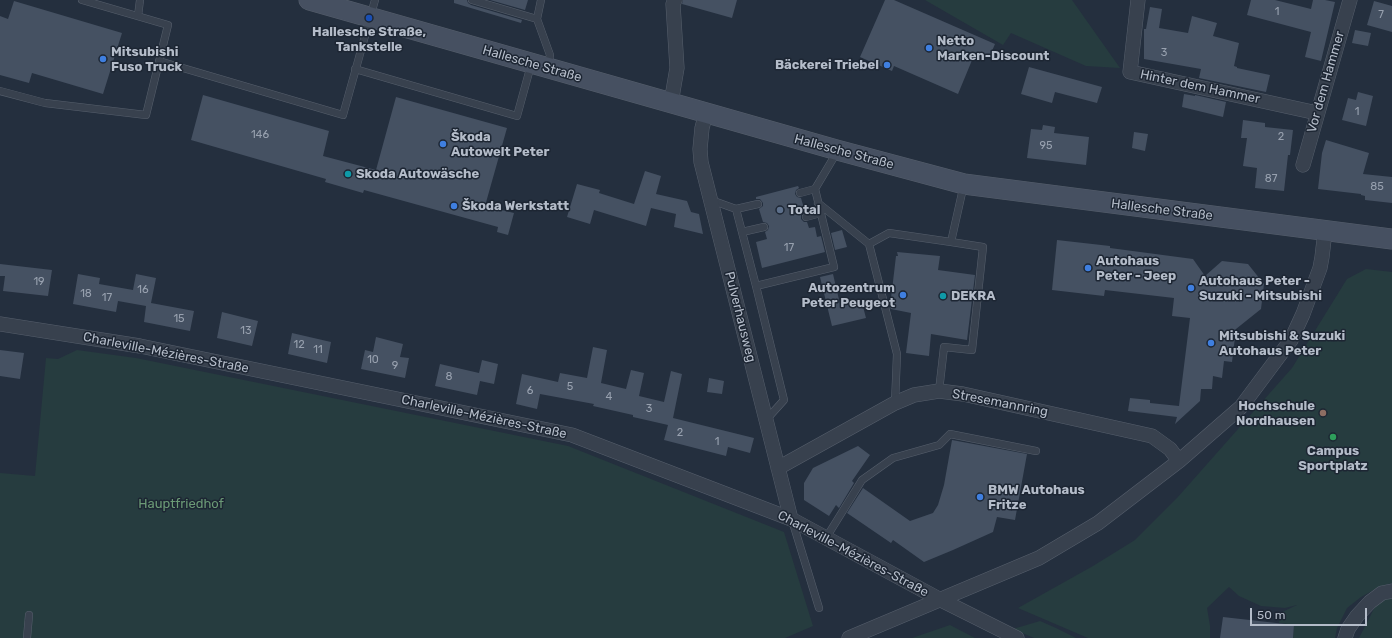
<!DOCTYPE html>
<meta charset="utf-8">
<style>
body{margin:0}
#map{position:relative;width:1392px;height:638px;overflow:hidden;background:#242f3e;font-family:Rubik,sans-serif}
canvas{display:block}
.scale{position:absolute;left:1250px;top:608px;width:117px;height:18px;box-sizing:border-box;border:2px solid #b4bcc9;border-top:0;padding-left:5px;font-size:12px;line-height:14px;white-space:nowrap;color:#b4bcc9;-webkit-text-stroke:3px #1d2633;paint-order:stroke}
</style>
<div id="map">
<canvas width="1392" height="638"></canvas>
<div class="scale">50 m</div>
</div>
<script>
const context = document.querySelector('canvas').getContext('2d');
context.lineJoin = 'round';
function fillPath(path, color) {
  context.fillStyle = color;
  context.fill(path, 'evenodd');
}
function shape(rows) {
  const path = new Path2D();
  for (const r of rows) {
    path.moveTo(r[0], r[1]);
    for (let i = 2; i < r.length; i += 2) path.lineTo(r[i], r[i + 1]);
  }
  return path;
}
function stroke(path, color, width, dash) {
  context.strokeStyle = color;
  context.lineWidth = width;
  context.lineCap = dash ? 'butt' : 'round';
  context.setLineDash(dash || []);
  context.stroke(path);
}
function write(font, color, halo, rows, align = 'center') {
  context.font = font + ' Rubik,sans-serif';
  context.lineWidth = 3;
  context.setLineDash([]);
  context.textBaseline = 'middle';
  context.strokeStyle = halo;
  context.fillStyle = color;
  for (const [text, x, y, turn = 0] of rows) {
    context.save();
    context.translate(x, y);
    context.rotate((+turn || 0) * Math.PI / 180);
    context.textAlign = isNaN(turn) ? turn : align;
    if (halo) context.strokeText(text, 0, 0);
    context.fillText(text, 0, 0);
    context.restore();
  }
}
fillPath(shape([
 [925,0,1072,0,1120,68,1086,66,1011,33,1003,45],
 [1366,269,1392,272,1392,583,1381,586,1361,597,1347,608,1337,628,1335,638,1293,638,1294,625,1279,623,1280,613,1297,605,1285,608,1261,606,1239,596,1229,587,1207,608,1210,626,1210,638,1088,638,1018,608,1093,566,1135,540,1177,498,1292,368,1347,279],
 [77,350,136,358,568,446,784,532,813,626,785,638,0,638,0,473,35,476,46,358,58,359],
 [1392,597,1392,638,1359,638,1377,603],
 [1040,621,1056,628,1076,638,1034,638,1013,629],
 [950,625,975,638,912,638]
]), '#263c3f');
fillPath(shape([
 [454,0,467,0,468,3,471,5,522,20,521,23,454,3],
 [490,0,528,0,525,10],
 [683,0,737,0,732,18,682,4],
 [885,0,894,0,995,44,989,58,975,53,958,94,894,66,892,71,860,57],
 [1251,0,1275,0,1311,9,1313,0,1325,0,1335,2,1321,61,1305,57,1311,32,1247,15],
 [14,1,122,33,103,94,32,73,29,83,0,75,0,16,8,19],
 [1374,1,1392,6,1392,32,1367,25],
 [1150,7,1162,9,1159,28,1188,33,1192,16,1217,23,1213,36,1239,43,1234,66,1237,67,1237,68,1270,75,1266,92,1199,78,1201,69,1144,59,1144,29,1146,29],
 [1355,30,1371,33,1368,46,1352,43],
 [1029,67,1102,87,1097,103,1055,92,1052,103,1021,94],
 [1358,92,1373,96,1366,126,1342,120,1348,98,1356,100],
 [1184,94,1195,96,1195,95,1226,102,1223,117,1182,107],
 [203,95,329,131,323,156,376,170,396,97,507,128,485,206,514,213,508,235,497,232,498,227,364,190,363,193,325,182,326,179,191,140],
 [1243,120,1265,123,1265,127,1293,130,1290,155,1288,155,1284,191,1255,188,1257,168,1243,166,1247,138,1241,138],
 [1043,125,1055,127,1054,133,1089,137,1086,165,1027,158,1031,129,1042,130],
 [1134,132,1148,134,1145,151,1132,148],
 [1326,140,1369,153,1363,174,1392,177,1392,203,1365,200,1365,196,1361,195,1361,194,1318,189,1322,153],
 [645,171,661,176,656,194,687,201,691,212,699,214,703,234,674,227,676,214,651,208,646,226,594,210,590,224,567,217,577,184,600,190,599,193,634,204],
 [798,186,799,188,796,190,795,194,797,197,801,198,805,212,801,215,801,219,804,222,807,222,809,228,815,227,817,237,821,236,825,252,762,268,756,242,767,239,765,232,768,230,769,226,767,223,763,222,759,209,763,206,763,203,760,199,756,199,756,197],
 [842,230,847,247,835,250,831,233],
 [1057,240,1110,246,1110,248,1193,259,1205,276,1222,261,1248,264,1264,284,1261,309,1236,329,1232,362,1224,361,1222,378,1213,376,1212,389,1201,389,1200,401,1175,424,1177,417,1128,411,1130,398,1150,400,1150,408,1150,403,1179,406,1190,318,1172,316,1174,298,1105,290,1104,296,1052,290],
 [897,252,940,256,938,270,975,275,967,340,931,334,929,356,906,353,911,313,891,309,890,307,896,256,898,256],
 [0,264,52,270,48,296,3,291,5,276,0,276],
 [78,274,100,278,99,284,133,290,136,274,156,278,151,303,194,311,190,331,144,322,146,306,118,301,116,312,73,304],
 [833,274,840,304,861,299,866,318,832,326,820,277],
 [222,312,258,321,252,346,217,338],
 [292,333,331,342,327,363,288,354],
 [376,337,403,344,400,357,409,358,405,378,361,369,365,350,373,352],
 [593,347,607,350,601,383,626,389,631,370,644,373,639,396,664,402,671,371,682,374,673,418,754,438,750,453,728,447,726,456,664,440,668,425,633,417,633,415,593,406,594,404,540,394,537,409,516,404,522,374,558,382,560,373,587,378],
 [0,350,24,353,20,379,0,376],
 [482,360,498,364,494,384,480,381,477,395,435,386,440,364,479,373],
 [709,378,724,381,722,394,707,392],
 [952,440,1027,454,1015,520,997,517,993,532,953,550,924,562,893,540,891,543,847,513,863,488,910,521,933,513,938,505,944,485],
 [858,446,870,455,852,481,854,483,839,508,836,505,829,516,804,500,804,483,813,468],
 [1223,617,1294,625,1293,638,1220,638]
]), '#455162');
const service = shape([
 [472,0,537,19,550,55,548,66],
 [138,16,140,0],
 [537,19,541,0],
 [159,61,343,115,375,0],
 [355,69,517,116,531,65],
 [0,91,45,103,146,115,168,25,82,0],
 [800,193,815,189],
 [711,200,736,209,756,286,784,400,766,420],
 [818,203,869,244,897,354,895,403],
 [736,209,758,204],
 [806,217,821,213],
 [742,232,764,227],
 [869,244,889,233,951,242],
 [756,286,834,267,815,189,837,152],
 [939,391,944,347,972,350,983,247,951,242,964,184],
 [792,520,819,608],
 [826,538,862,480,893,458,939,445,950,434,1036,451],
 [27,638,29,615]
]);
const minor = shape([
 [1138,0,1130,72,1317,113],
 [671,103,677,68,673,4,675,0],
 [706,113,702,128,700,149,701,162,791,519],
 [1303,165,1350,0],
 [0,324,140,346,572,435,791,519,939,599,1017,638],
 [778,468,895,403,914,395,939,391,963,394,1152,436,1170,449,1179,461],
 [849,638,1039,558,1098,523,1179,461,1241,407,1291,340,1303,314,1320,268,1322,257,1325,231],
 [1345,638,1348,629,1357,616,1370,602,1382,593,1392,591]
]);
const secondary = shape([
 [309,0,837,150,964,184,1392,239]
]);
stroke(service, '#565f6c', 8);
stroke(minor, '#565f6c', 15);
stroke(secondary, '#565f6c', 21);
stroke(service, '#38414e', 7);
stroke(minor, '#38414e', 14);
stroke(secondary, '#465061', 20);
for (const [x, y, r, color] of [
 [369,18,4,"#1a4fb4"],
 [929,48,4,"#3f7fe0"],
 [103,59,4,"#3f7fe0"],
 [887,65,4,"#3f7fe0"],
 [443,144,4,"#3f7fe0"],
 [348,174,4,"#0f9aa8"],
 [454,206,4,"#3f7fe0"],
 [780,210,4,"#5c6f8a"],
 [1088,268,4,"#3f7fe0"],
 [1191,288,4,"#3f7fe0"],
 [903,295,4,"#3f7fe0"],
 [943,296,4,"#0f9aa8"],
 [1211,343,4,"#3f7fe0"],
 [1323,413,4,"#8d6e63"],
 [1333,437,4,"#2e9e5b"],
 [980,497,4,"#3f7fe0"]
]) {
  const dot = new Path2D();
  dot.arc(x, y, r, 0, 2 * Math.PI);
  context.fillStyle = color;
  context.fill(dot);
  stroke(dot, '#1d2633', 1.5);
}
write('11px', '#98a1af', null, [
 ["1",1277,12],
 ["7",1381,15],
 ["3",1164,53],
 ["1",1357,112],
 ["146",260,135],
 ["2",1281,137],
 ["95",1046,146],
 ["87",1271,179],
 ["85",1377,187],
 ["17",789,248],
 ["19",39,282],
 ["16",143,290],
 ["18",86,294],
 ["17",107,298],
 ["15",179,319],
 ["13",246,331],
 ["12",299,345],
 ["11",318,350],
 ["10",373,360],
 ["9",395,366],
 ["8",449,377],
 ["5",570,387],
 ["6",530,391],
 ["4",609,397],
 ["3",649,409],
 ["2",680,433],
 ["1",717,442]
]);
write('bold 13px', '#b4bcc9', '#1d2633', [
 ["Hallesche Straße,",369,32,"center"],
 ["Tankstelle",369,47,"center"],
 ["Netto",937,41],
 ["Marken-Discount",937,56],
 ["Mitsubishi",111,52],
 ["Fuso Truck",111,67],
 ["Bäckerei Triebel",879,65,"right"],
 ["Škoda",451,137],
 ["Autowelt Peter",451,152],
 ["Skoda Autowäsche",356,174],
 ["Škoda Werkstatt",462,206],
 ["Total",788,210],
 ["Autohaus",1096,261],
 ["Peter - Jeep",1096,276],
 ["Autohaus Peter -",1199,281],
 ["Suzuki - Mitsubishi",1199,296],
 ["Autozentrum",895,288,"right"],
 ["Peter Peugeot",895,303,"right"],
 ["DEKRA",951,296],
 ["Mitsubishi & Suzuki",1219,336],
 ["Autohaus Peter",1219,351],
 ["Hochschule",1315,406,"right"],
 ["Nordhausen",1315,421,"right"],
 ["Campus",1333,451,"center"],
 ["Sportplatz",1333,466,"center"],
 ["BMW Autohaus",988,490],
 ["Fritze",988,505]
], 'left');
write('13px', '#b4bcc9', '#1d2633', [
 ["Hallesche Straße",532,64,16],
 ["Vor dem Hammer",1326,82,-74],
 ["Hinter dem Hammer",1200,87,12],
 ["Hallesche Straße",844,152,15],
 ["Hallesche Straße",1162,210,7],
 ["Pulverhausweg",740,317,76],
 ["Charleville-Mézières-Straße",166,353,11],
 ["Stresemannring",1000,403,11],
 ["Charleville-Mézières-Straße",484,417,12],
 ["Charleville-Mézières-Straße",853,554,28]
]);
write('13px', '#6b9a76', '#1d2633', [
 ["Hauptfriedhof",181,504]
]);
</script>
